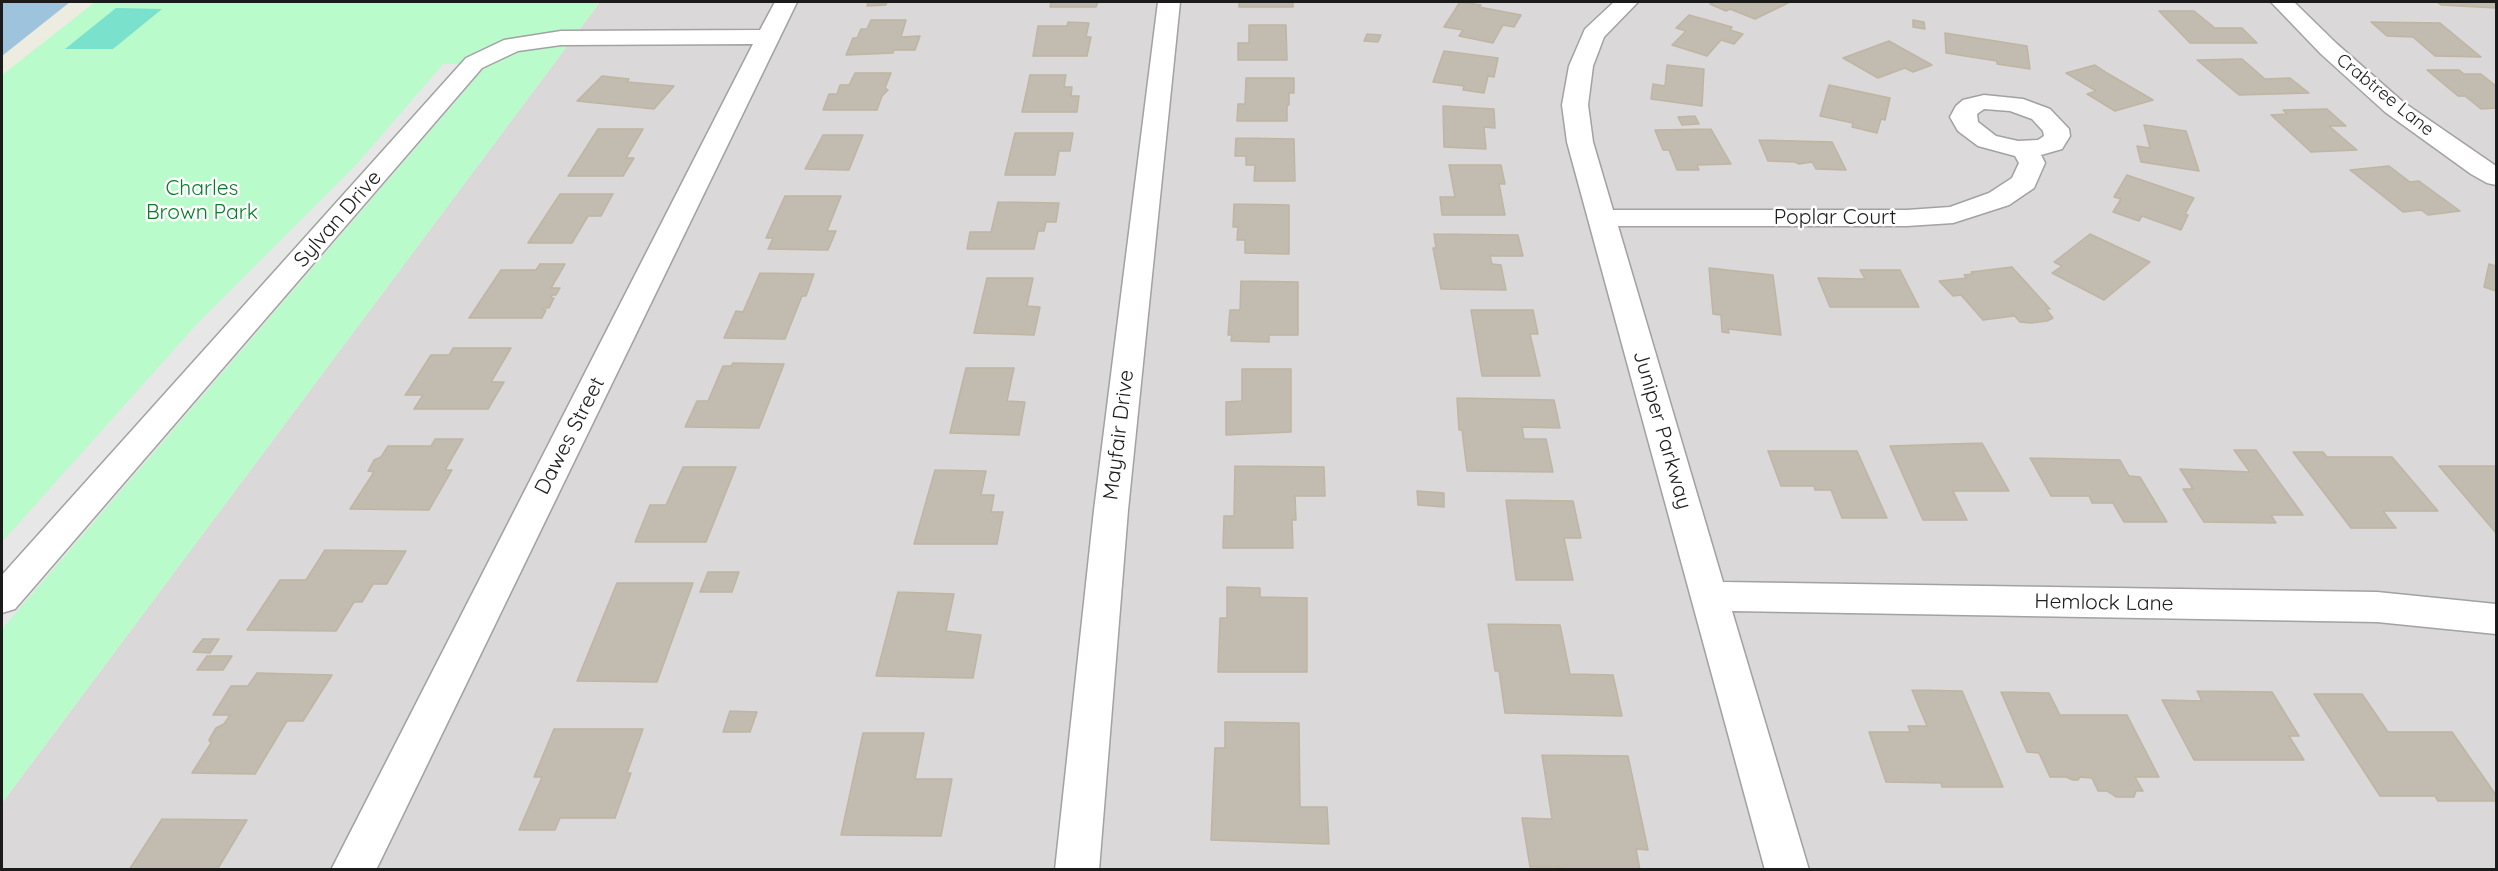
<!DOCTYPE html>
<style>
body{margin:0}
#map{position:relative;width:2498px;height:871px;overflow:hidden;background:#edece0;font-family:Quicksand,sans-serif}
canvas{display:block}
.frame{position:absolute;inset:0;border:3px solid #1b1b1b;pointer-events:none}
</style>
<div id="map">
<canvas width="2498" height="871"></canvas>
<div class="frame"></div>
</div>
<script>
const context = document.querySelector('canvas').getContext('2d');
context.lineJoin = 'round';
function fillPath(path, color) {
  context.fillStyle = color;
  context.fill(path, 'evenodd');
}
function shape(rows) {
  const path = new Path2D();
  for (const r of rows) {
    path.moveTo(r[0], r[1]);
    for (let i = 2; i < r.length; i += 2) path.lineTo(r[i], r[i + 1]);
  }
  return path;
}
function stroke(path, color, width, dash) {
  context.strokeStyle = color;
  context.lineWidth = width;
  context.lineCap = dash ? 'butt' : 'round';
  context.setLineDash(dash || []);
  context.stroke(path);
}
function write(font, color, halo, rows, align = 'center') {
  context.font = font + ' Quicksand,sans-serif';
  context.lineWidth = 5;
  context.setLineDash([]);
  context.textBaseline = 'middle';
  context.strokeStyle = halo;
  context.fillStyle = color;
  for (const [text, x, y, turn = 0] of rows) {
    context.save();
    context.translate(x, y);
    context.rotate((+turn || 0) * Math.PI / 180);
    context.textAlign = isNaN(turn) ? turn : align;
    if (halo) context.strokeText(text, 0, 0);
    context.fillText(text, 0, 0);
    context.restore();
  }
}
fillPath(shape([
 [600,2,2496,2,2496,869,2,870,2,803]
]), '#dad8d8');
fillPath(shape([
 [95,2,600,2,2,803,2,75]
]), '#bafbcc');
fillPath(shape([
 [116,8,162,9,113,49,65,49]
]), '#7ae1cd');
fillPath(shape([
 [443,64,488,64,2,629,2,542,197,324,357,164]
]), '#e7e7e7');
fillPath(shape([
 [2,2,70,2,2,56]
]), '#9ec3dd');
const building = shape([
 [868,2,917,2,887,2,886,5,867,6,868,2],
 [1051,2,1098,2,1096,7,1050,7,1051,2],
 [1239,2,1293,2,1293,7,1239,7,1239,2],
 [1460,2,1481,5,1479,7,1521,15,1514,27,1503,25,1493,43,1459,36,1463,30,1444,27,1460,2],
 [1715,2,1790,2,1755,19,1730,9,1726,11,1710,4,1715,2],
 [2437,2,2496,2,2496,8,2441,5,2437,2],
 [2159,11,2194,11,2215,28,2242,28,2257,43,2190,43,2159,11],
 [1689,15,1732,27,1730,30,1743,34,1734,44,1721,40,1707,56,1672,45,1686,31,1676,28,1689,15],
 [871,20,906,20,901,37,920,36,915,50,894,50,893,53,846,55,853,38,857,38,861,29,867,29,871,20],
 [1913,20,1924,22,1925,29,1913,27,1913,20],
 [1068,22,1089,23,1086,37,1091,37,1087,56,1033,56,1038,26,1067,26,1068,22],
 [2371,22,2440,23,2481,57,2435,56,2413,37,2387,36,2371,22],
 [1249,25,1286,25,1287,60,1238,60,1238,43,1249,43,1249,25],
 [1945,33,2027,46,2030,69,1997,64,1997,61,1946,53,1945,33],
 [1367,34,1381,35,1378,42,1364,41,1367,34],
 [1889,41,1932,65,1913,72,1905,68,1878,78,1843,58,1889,41],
 [1444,51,1498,58,1494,77,1488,76,1484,93,1463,90,1464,86,1433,82,1444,51],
 [2242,59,2265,79,2290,78,2309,93,2239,95,2197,60,2242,59],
 [1667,65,1704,69,1702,106,1651,99,1653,84,1665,86,1667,65],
 [2095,65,2107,73,2153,100,2115,111,2087,94,2096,91,2066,73,2095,65],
 [2427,70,2459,70,2464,74,2481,74,2496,86,2496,108,2481,109,2465,96,2458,96,2427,70],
 [855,73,891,73,885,88,888,90,882,96,877,110,823,110,829,94,837,94,840,85,849,85,855,73],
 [1030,75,1066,75,1064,87,1072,87,1071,96,1079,96,1077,112,1022,112,1030,75],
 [602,76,629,79,627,82,674,86,654,109,577,101,602,76],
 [1246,78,1294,78,1294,93,1289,93,1289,105,1287,105,1287,121,1237,121,1238,104,1245,104,1246,78],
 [1829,85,1890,98,1885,120,1881,119,1877,133,1852,127,1853,123,1820,116,1829,85],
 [1443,106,1494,109,1495,128,1484,127,1486,149,1444,147,1443,106],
 [2327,109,2346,126,2329,126,2357,150,2311,152,2271,115,2287,114,2283,110,2327,109],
 [1695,116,1699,124,1682,125,1678,117,1695,116],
 [2144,125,2186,131,2199,171,2141,162,2137,146,2150,148,2144,125],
 [598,129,643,129,626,158,634,158,623,176,568,176,598,129],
 [1711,129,1731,164,1697,165,1699,170,1677,170,1669,150,1663,150,1655,130,1711,129],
 [1015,133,1073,133,1070,151,1059,151,1055,175,1005,175,1015,133],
 [823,135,863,135,849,170,805,169,823,135],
 [1236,138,1294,139,1295,181,1254,181,1255,165,1246,165,1246,156,1235,156,1236,138],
 [1759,140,1832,142,1846,170,1816,169,1812,162,1799,164,1795,162,1768,161,1759,140],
 [1449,165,1501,165,1505,184,1499,184,1505,215,1442,215,1440,197,1455,197,1449,165],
 [2389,166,2410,182,2419,181,2460,211,2428,215,2421,210,2403,212,2350,170,2389,166],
 [2127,175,2194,198,2185,214,2188,215,2181,230,2142,216,2139,221,2113,212,2121,199,2114,197,2127,175],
 [560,194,613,194,601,216,588,216,572,243,528,243,560,194],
 [785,196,841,196,827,231,836,231,828,250,768,249,773,238,766,238,785,196],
 [998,202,1059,203,1056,222,1046,222,1044,231,1038,231,1034,249,967,249,970,232,991,232,998,202],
 [1234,204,1289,205,1289,254,1245,253,1245,240,1237,240,1238,227,1233,227,1234,204],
 [1434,234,1518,235,1523,256,1490,256,1492,264,1501,265,1506,290,1441,289,1433,248,1436,248,1434,234],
 [2090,234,2150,262,2104,300,2052,273,2062,266,2054,262,2090,234],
 [540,264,565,264,551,288,560,288,556,295,552,295,551,298,554,298,549,308,544,308,543,310,546,310,542,318,469,318,501,270,536,270,540,264],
 [2489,264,2496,266,2496,291,2484,287,2489,264],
 [2012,267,2050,309,2046,309,2053,318,2047,321,2031,323,2020,322,2012,313,2014,316,1983,320,1961,295,1953,296,1939,281,1967,278,1964,275,1973,274,1971,272,2012,267],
 [1709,268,1773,275,1781,335,1728,329,1729,333,1722,332,1721,315,1713,314,1709,268],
 [1860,270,1900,270,1919,307,1830,307,1818,278,1865,279,1860,270],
 [760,273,814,274,806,296,802,296,785,339,724,338,736,311,743,312,760,273],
 [987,278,1033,278,1027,306,1040,307,1034,335,974,333,987,278],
 [1241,281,1298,282,1298,335,1269,335,1269,342,1231,341,1232,335,1228,335,1230,310,1240,310,1241,281],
 [1471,310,1533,310,1538,334,1530,334,1540,376,1482,376,1471,310],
 [453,348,511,348,491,382,504,382,488,409,414,409,423,395,405,395,408,391,431,355,449,355,453,348],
 [733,363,784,364,759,428,685,427,697,401,708,401,723,366,731,366,733,363],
 [966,368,1014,368,1007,401,1025,402,1019,435,950,433,966,368],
 [1242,369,1291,369,1291,432,1226,435,1226,402,1242,401,1242,369],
 [1457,398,1554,400,1560,428,1522,427,1524,439,1546,439,1553,472,1467,471,1462,430,1459,430,1457,398],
 [435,439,463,439,445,470,452,470,429,510,350,509,374,472,368,471,374,460,381,457,388,446,431,446,435,439],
 [1982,443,2009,491,1953,491,1967,520,1923,520,1890,446,1982,443],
 [2234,450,2256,450,2303,515,2271,515,2276,523,2204,522,2183,489,2193,489,2180,469,2250,472,2234,450],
 [1768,451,1857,451,1887,518,1842,518,1831,490,1815,490,1814,486,1781,486,1768,451],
 [2293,452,2323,452,2327,457,2392,457,2438,511,2383,511,2396,528,2351,528,2293,452],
 [2030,458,2120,460,2129,476,2140,477,2167,522,2124,522,2113,503,2092,503,2089,496,2051,496,2030,458],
 [1235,466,1324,467,1325,496,1295,496,1296,520,1292,520,1293,548,1223,548,1224,516,1234,516,1235,466],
 [2439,466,2496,466,2496,533,2439,466],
 [683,467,736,467,706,542,635,542,650,505,666,505,683,467],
 [935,470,986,471,981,495,994,495,991,512,1003,512,997,544,914,544,935,470],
 [1417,491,1444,493,1444,507,1418,505,1417,491],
 [1506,500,1573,501,1581,538,1564,538,1573,580,1516,580,1506,500],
 [325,550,406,551,387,584,373,584,362,602,354,602,336,631,247,630,280,580,306,580,325,550],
 [708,572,739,572,732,592,700,592,708,572],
 [617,583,693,583,657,682,577,681,617,583],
 [1227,587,1260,588,1260,597,1307,598,1307,672,1218,672,1220,618,1227,618,1227,587],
 [898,592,954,594,946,631,981,635,973,678,876,676,898,592],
 [1488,624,1560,625,1570,674,1613,675,1622,716,1505,713,1499,671,1495,671,1488,624],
 [203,639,219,639,210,653,193,652,203,639],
 [207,656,232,656,223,670,197,670,207,656],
 [257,673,332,675,303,721,287,721,255,774,192,773,211,743,209,740,216,728,224,724,230,715,213,715,231,686,248,686,257,673],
 [1912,690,1962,691,2003,787,1942,787,1941,783,1886,782,1869,732,1910,732,1908,726,1927,726,1912,690],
 [2197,691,2272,692,2299,736,2289,736,2304,760,2194,760,2162,700,2202,701,2197,691],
 [2001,692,2049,693,2060,715,2127,715,2159,777,2135,777,2143,791,2136,791,2134,797,2116,797,2107,791,2098,791,2092,778,2080,777,2078,780,2073,780,2066,777,2050,777,2039,753,2027,752,2001,692],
 [2314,694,2362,694,2388,732,2452,732,2496,795,2496,801,2438,801,2435,796,2380,796,2314,694],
 [730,711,757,712,750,732,723,732,730,711],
 [1225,722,1299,723,1300,807,1327,807,1329,844,1211,840,1215,748,1225,748,1225,722],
 [554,729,643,729,627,773,631,773,615,818,560,818,555,830,519,830,542,777,534,777,554,729],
 [863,733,924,733,915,779,952,779,941,836,841,835,863,733],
 [1542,755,1628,756,1648,850,1636,849,1640,870,1560,870,1560,867,1530,867,1522,818,1552,819,1542,755],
 [162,819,247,820,217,870,129,870,162,819]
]);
fillPath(building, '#c2bbb0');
stroke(building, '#bfb5a2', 1.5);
const minor = shape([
 [775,2,797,2,376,870,331,870,753,44,561,45,518,51,482,68,15,609,2,613,2,575,466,58,504,40,561,31,760,30,775,2],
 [1158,2,1180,2,1128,510,1099,870,1055,870,1094,510,1158,2],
 [1614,2,1638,2,1604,37,1593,66,1588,105,1593,142,1613,210,1907,210,1950,207,1989,193,2012,178,2019,163,2015,156,1978,146,1958,131,1950,117,1956,106,1963,100,1984,95,2023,99,2050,109,2069,129,2070,136,2062,149,2041,155,2045,163,2034,188,2009,205,1953,223,1907,226,1618,226,1723,582,2377,592,2496,604,2496,634,2377,622,1732,611,1809,870,1765,870,1567,142,1562,105,1569,66,1585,29,1614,2],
 [1984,109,2010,111,2032,119,2043,131,2044,136,2038,140,2018,141,1996,136,1978,122,1977,114,1984,109],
 [2271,2,2294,2,2337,44,2403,102,2496,166,2496,185,2487,183,2471,174,2385,112,2321,54,2271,2]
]);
stroke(minor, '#a2a2a2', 3);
fillPath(minor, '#fff');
write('18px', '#1b1b1b', '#fff', [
 ["Crabtree Lane",2385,95,39]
]);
write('21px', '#077c28', '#fff', [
 ["Charles",202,189],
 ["Brown Park",202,213]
]);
write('21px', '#1b1b1b', '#fff', [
 ["Poplar Court",1835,218],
 ["Sylvan Drive",338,219,-49],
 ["Juniper Parkway",1662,430,74],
 ["Mayfair Drive",1119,435,-83],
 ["Dawes Street",570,436,-63],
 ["Hemlock Lane",2104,603,1]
]);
</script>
